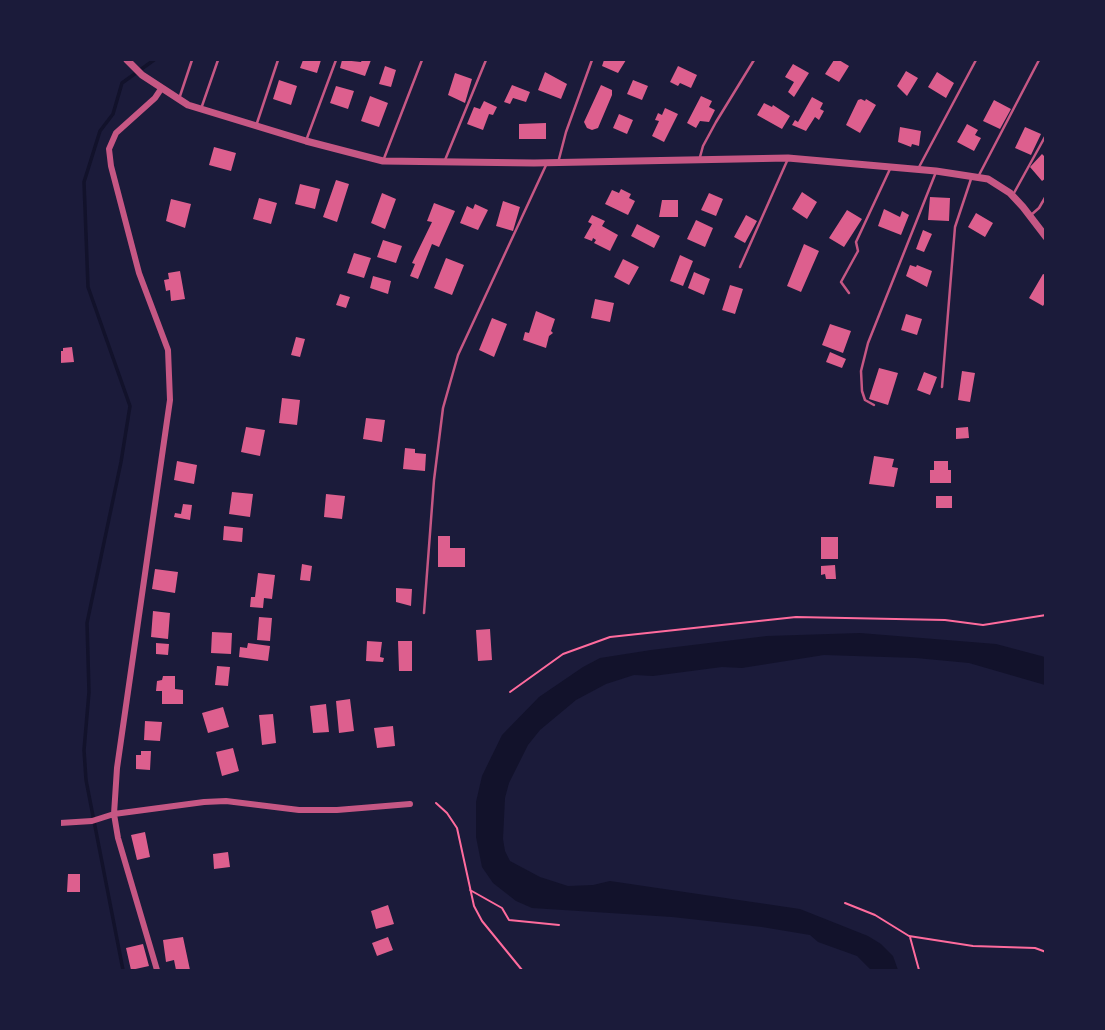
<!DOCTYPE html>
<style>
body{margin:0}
#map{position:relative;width:1105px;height:1030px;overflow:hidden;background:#1b1b3a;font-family:Jost,sans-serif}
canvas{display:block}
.frame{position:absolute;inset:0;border:61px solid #1b1b3a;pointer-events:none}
</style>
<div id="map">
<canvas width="1105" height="1030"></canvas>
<div class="frame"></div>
</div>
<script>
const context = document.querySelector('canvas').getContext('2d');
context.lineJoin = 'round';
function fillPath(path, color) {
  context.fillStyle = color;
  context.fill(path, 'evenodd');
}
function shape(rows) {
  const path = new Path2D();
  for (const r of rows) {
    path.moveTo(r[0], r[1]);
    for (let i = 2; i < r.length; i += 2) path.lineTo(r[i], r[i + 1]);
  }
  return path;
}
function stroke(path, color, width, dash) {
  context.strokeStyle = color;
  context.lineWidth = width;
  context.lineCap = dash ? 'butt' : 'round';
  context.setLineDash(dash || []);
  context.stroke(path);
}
fillPath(shape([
 [860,633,996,644,1045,657,1045,685,969,663,916,658,824,655,742,668,722,667,653,676,634,675,606,684,576,700,540,730,528,745,509,783,505,798,503,839,505,851,510,861,540,877,568,886,593,885,610,881,800,909,868,936,881,944,893,956,898,970,871,970,857,956,818,942,810,935,762,927,672,917,532,908,516,901,493,883,482,867,476,837,476,802,482,776,502,735,539,697,583,667,600,658,651,650,767,636]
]), '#12122b');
stroke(shape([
 [123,970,86,780,84,750,89,692,87,623,121,462,130,406,88,287,84,182,100,131,113,114,122,83,154,60]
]), '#12122b', 3.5);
fillPath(shape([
 [303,60,321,60,317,73,300,68],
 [342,60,361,62,362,60,371,60,365,76,340,68],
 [604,60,626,60,618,73,602,66],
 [834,60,839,60,849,66,839,82,825,74],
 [793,64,809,73,794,97,788,92,794,82,785,77],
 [385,66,396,70,391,87,379,84],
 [678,66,697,75,691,88,680,83,678,86,670,82],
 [906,71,918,78,907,96,897,86],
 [545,72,567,84,561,99,538,90],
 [937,72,954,83,946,98,928,87],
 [455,73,472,79,465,103,448,95],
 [279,80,297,86,291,105,273,99],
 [633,80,648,86,642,100,627,94],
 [512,85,530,92,526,102,513,98,510,104,504,102],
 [601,85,612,90,612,95,598,128,592,130,587,128,584,122],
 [336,86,354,91,348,109,330,103],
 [370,96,388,103,379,127,361,121],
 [701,96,712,101,709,107,715,110,709,122,700,121,696,128,687,123],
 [812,97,823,103,820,109,824,111,819,120,815,117,806,131,792,125,795,120,798,122],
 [861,99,865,101,866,99,876,105,860,133,846,125,858,100],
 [994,100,1011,109,1000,129,983,121],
 [484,101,497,107,493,115,489,114,483,130,467,124,474,107,480,109],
 [764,103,772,107,773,105,790,116,782,129,757,115],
 [665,108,678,114,664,142,652,136,659,121,655,120,658,113,662,115],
 [619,114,633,120,627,134,613,128],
 [546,123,546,139,519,139,519,124],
 [967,124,978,130,975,135,981,138,974,151,957,142],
 [900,127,921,131,919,146,912,144,911,147,898,142],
 [1025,127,1041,134,1031,155,1015,148],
 [214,147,236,153,231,171,209,165],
 [1042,154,1046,158,1046,178,1042,181,1030,167],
 [336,180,349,184,337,222,323,217],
 [300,184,320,189,315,209,295,204],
 [621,189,631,194,629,198,635,201,628,215,605,204,612,190,619,193],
 [802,192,817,202,807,219,792,209],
 [382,193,396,199,385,229,371,223],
 [709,193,723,199,716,216,701,210],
 [930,197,950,198,949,221,928,220],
 [259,198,277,203,271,224,253,219],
 [171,199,191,204,185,228,166,221],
 [662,200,678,200,678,217,659,217],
 [503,201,520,207,513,231,496,226],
 [434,203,455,211,439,247,432,244,418,279,410,276,415,264,412,263,432,222,427,221],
 [475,204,488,210,478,230,460,223,467,206,473,209],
 [884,209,900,217,902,211,909,215,901,235,878,226],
 [847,210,862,219,844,247,829,238],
 [976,213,993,223,985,237,968,227],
 [592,215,605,221,602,226,618,235,610,251,594,243,596,240,593,238,592,241,584,238,592,224,588,222],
 [746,215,757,221,745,243,734,237],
 [696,220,713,228,705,247,687,239],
 [637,224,660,236,654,248,631,236],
 [923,230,932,234,924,252,916,249],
 [383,240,402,246,396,263,377,257],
 [804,244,819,251,801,292,787,286],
 [354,253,371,258,364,278,347,273],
 [680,255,693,261,683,286,670,281],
 [446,258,464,265,452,295,434,288],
 [623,259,639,267,629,285,614,277],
 [910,265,916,267,917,265,932,271,927,287,906,276],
 [180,271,185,299,171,301,170,290,166,291,164,280,169,279,168,273],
 [694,272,710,279,704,295,688,288],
 [1043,274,1046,275,1046,301,1043,306,1029,298],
 [373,276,391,281,388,294,370,288],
 [730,285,743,289,735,314,722,310],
 [340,294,350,297,346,308,336,305],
 [595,299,614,303,610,322,591,318],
 [536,311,555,319,551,331,553,333,549,336,546,348,523,340,525,332,529,333],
 [906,314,922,319,917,335,901,330],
 [492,318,507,324,494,357,479,350],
 [830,324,851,331,843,353,822,345],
 [296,337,305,339,300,357,291,355],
 [72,347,74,362,60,363,60,351,63,351,63,348],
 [830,352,846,359,842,368,826,362],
 [879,368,898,373,888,405,869,399],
 [962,371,975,373,970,402,958,400],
 [924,372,937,377,930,395,917,390],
 [282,398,300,400,297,425,279,423],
 [366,418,385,420,382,442,363,439],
 [246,427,265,430,260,456,241,452],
 [968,427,969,438,956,439,956,428],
 [405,448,415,449,415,453,426,454,425,471,403,469],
 [874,456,894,459,892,467,898,468,894,487,869,484],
 [177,461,197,465,194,484,174,480],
 [934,461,948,461,948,470,951,470,951,483,930,483,930,470,934,470],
 [232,492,253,494,250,517,229,514],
 [326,494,345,496,342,519,324,517],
 [936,496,952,496,952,508,936,508],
 [183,504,192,505,190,520,174,517,175,513,181,514],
 [224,526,243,528,242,542,223,540],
 [438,536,450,536,450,548,465,548,465,567,438,567],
 [821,537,838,537,838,559,821,559],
 [302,564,312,566,310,581,300,580],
 [835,565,836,579,826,579,825,574,821,575,821,566],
 [155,569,178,572,175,593,152,589],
 [258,573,275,575,272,599,264,598,263,608,250,607,251,597,255,597],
 [396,588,412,589,411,606,396,602],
 [153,611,170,613,168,639,151,637],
 [259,617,272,618,270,641,257,640],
 [490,629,492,660,478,661,476,630],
 [212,632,232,633,231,654,211,653],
 [367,641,382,642,380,657,384,658,383,662,366,661],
 [398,641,412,641,412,671,399,671],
 [156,643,169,644,168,655,156,654],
 [248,643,270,646,268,661,239,657,240,647,247,648],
 [217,666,230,667,228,686,215,685],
 [163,676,175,676,175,689,183,690,183,704,162,704,162,691,156,691,157,681,162,680],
 [350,699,354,731,339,733,336,701],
 [326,704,329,732,313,733,310,706],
 [223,707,229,727,208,733,202,713],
 [273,714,276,743,262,745,259,715],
 [145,721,162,722,160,741,144,740],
 [393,726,395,746,377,748,374,728],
 [233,748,239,771,222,776,216,752],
 [141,751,151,751,150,770,136,769,136,755,141,755],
 [145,832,150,857,137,860,131,835],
 [228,852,230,867,214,869,213,854],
 [68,874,80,874,80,892,67,892],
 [388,905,394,924,376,929,371,911],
 [183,937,190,970,176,970,174,960,166,962,163,940],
 [388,937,393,950,377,956,372,943],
 [143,944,149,966,131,970,126,948]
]), '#dd5f8e');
stroke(shape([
 [510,692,563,654,610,637,796,617,945,620,983,625,1046,615],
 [436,803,447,813,457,828,474,906,482,921,522,970],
 [470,890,502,908,509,920,559,925],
 [845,903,875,915,909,936,973,946,1035,948,1046,952],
 [910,937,919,970]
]), '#ff6b9d', 2);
stroke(shape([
 [180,96,192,60],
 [202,106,218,60],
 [257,123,278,60],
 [307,138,336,60],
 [700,157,703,146,716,122,754,60],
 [559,159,566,132,592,60],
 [445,160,486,60],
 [383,161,422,60],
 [918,169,976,60],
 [978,177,1039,60],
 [1014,193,1046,135],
 [1031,215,1039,208,1046,196],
 [740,267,787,161],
 [849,293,841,282,858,251,856,242,890,169],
 [942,387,955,227,971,179],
 [874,405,865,400,862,391,861,371,868,343,936,172],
 [424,613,434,480,443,408,458,355,547,163]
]), '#c65784', 2.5);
stroke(shape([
 [60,823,92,821,114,814,204,802,226,801,299,810,337,810,410,804],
 [157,970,118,838,114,814,117,768,170,400,168,350,139,273,111,166,109,149,116,133,155,98,161,89]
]), '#c65784', 6);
stroke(shape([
 [127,60,142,75,188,105,306,141,383,161,534,163,788,158,936,171,988,179,1010,193,1023,207,1046,237]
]), '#c65784', 7);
</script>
